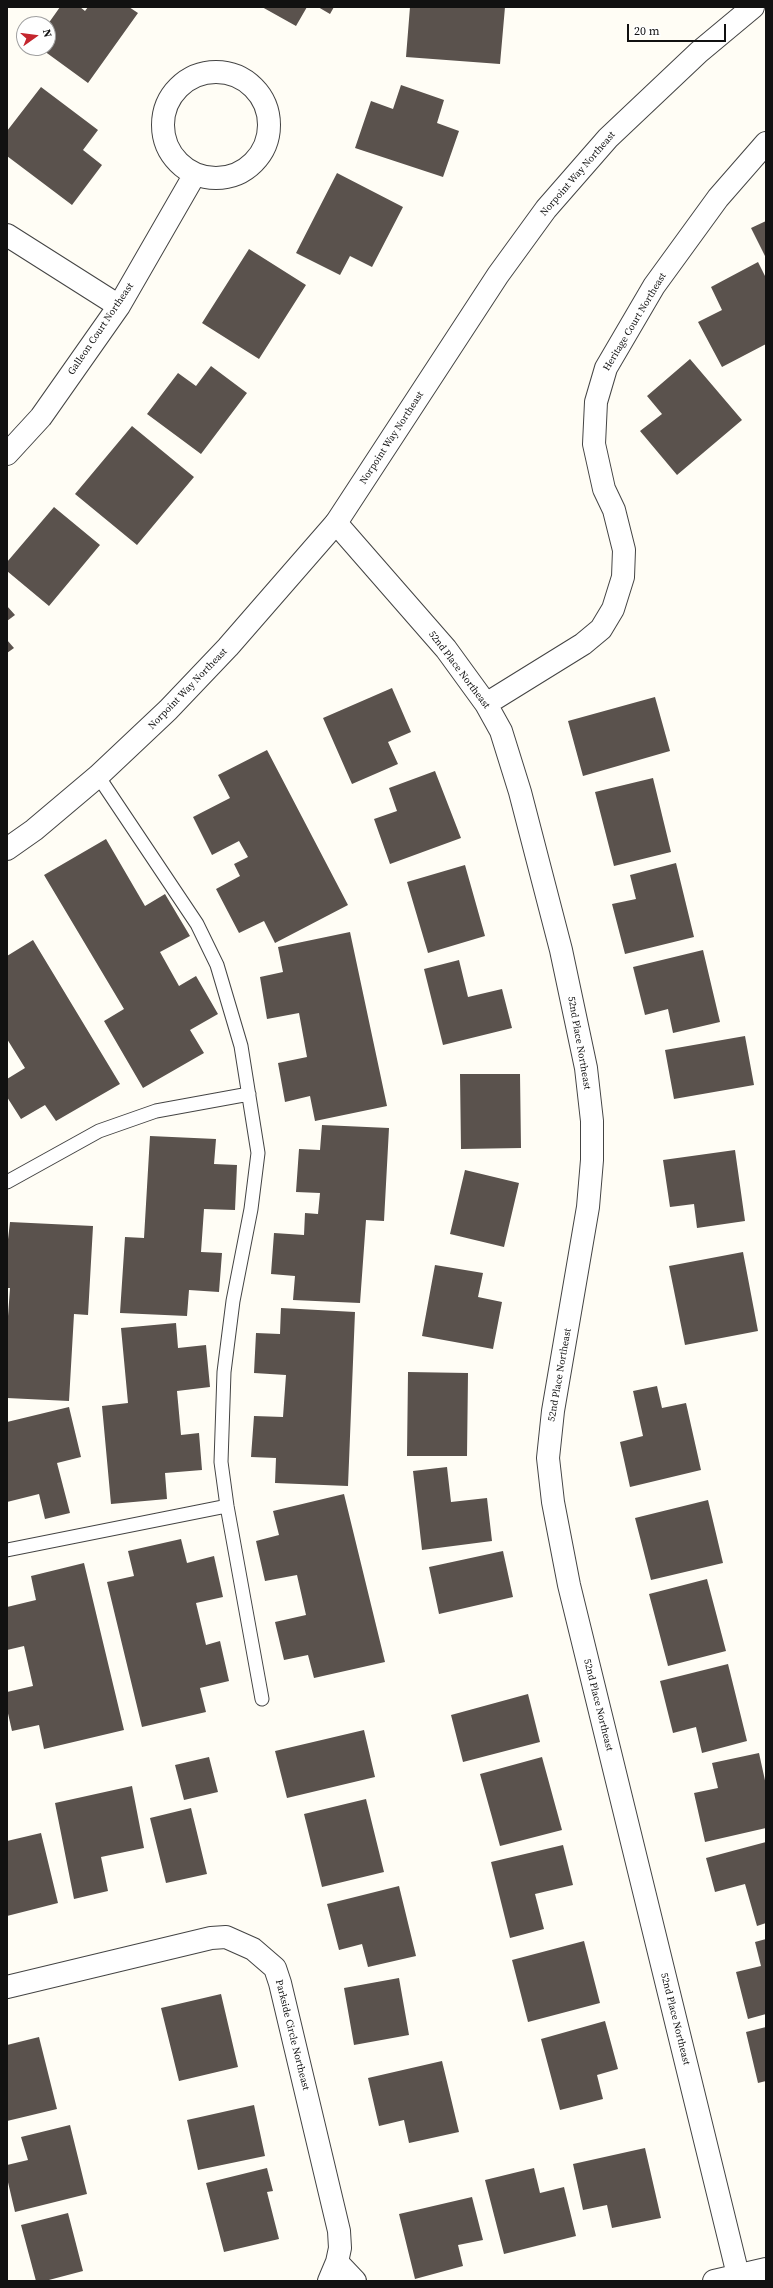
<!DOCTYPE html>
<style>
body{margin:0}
#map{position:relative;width:773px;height:2288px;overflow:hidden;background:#fffdf5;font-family:"Source Serif 4",serif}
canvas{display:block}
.frame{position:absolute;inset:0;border:8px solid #111;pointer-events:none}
.north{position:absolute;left:16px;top:16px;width:40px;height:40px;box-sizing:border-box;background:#fff;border:1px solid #a0a0a0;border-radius:50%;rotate:76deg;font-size:11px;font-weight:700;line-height:16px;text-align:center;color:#111}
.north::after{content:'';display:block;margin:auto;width:14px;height:18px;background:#c4262e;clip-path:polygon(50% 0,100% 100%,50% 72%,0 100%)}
.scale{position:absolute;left:627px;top:24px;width:99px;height:18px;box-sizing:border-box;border:2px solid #111;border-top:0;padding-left:5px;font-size:12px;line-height:14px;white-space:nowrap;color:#111;-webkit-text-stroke:3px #fff;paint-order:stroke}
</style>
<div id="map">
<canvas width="773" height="2288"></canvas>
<div class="frame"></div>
<div class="north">N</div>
<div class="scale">20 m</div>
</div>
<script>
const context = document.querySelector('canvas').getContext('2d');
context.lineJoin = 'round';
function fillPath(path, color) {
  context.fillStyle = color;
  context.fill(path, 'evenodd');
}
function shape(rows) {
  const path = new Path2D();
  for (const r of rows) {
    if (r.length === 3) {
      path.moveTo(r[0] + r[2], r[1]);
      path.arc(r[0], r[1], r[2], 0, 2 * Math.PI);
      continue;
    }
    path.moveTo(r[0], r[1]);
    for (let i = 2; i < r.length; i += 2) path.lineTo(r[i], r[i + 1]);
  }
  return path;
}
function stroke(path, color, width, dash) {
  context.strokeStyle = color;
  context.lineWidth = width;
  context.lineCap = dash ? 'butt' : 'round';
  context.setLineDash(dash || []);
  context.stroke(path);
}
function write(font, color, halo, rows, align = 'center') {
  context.font = font + ' "Source Serif 4",serif';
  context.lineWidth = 4;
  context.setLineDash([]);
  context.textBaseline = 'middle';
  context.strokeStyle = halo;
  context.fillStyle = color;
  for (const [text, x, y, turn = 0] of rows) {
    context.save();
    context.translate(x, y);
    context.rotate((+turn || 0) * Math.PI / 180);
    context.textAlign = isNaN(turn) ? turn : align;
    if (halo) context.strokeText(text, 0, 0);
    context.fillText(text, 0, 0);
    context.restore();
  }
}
fillPath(shape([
 [60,7,80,7,85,11,88,7,129,7,138,13,88,83,40,48,48,48,48,24],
 [262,7,307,7,296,26],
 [318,7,334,7,330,14],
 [410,7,505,7,500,64,406,57],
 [401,85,444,100,437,123,459,131,443,177,355,148,371,101,393,109],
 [41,87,98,130,83,150,102,165,72,205,7,156,7,131],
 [337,173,403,207,372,267,350,256,340,275,296,253],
 [766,221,766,258,751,228],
 [249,249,306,285,259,359,202,323],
 [758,262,766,278,766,344,722,367,698,322,722,310,711,287],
 [690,359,742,420,677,475,640,431,662,414,647,396],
 [211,366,247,393,201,454,147,414,178,373,196,386],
 [132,426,194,477,137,545,75,494],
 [54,507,100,545,49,606,7,571,7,562],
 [7,606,15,615,7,621],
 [7,640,14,648,7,653],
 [392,688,411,732,388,742,398,764,352,784,323,718],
 [655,697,670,751,583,776,568,721],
 [267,750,348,905,275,943,264,921,239,933,216,889,240,876,234,864,248,857,239,841,212,855,193,817,230,798,218,775],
 [435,771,461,838,390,864,374,819,397,811,389,788],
 [653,778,671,852,614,866,595,792],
 [106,839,145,906,165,894,190,936,160,952,179,986,196,976,218,1014,190,1030,204,1053,143,1088,104,1021,124,1009,44,875],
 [676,863,694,937,625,954,612,904,636,899,630,875],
 [465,865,485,936,428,953,407,882],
 [350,932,387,1106,315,1121,310,1096,285,1102,278,1063,307,1057,299,1013,267,1019,260,977,283,972,278,947],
 [33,940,120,1084,56,1121,45,1105,21,1119,7,1097,7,1079,25,1068,7,1039,7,956],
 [703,950,720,1022,673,1033,668,1009,645,1015,633,967],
 [459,960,468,997,502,989,512,1028,443,1045,424,969],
 [745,1036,754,1085,674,1099,665,1050],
 [460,1074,520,1074,521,1148,461,1149],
 [322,1125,389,1128,384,1221,366,1220,360,1303,293,1300,295,1276,271,1274,274,1233,304,1235,305,1213,318,1214,320,1193,296,1192,299,1149,320,1150],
 [150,1136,216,1139,214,1164,237,1165,235,1210,204,1209,201,1252,222,1253,219,1292,189,1290,187,1316,120,1313,125,1237,144,1238],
 [735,1150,745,1221,697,1228,694,1204,670,1207,663,1160],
 [465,1170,519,1183,504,1247,450,1234],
 [10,1222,93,1226,88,1315,74,1314,69,1401,7,1398,7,1330,10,1288,7,1288,7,1248],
 [743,1252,758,1331,685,1345,669,1266],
 [435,1265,483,1273,478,1297,502,1302,493,1349,422,1336],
 [281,1308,355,1312,348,1486,275,1483,276,1458,251,1457,254,1416,283,1417,286,1375,254,1373,256,1333,280,1334],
 [176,1323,178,1348,206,1345,210,1387,177,1391,181,1435,199,1433,202,1470,165,1473,167,1499,111,1504,102,1406,128,1403,121,1328],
 [408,1372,468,1373,467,1456,407,1456],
 [657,1386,662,1408,686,1403,701,1470,630,1487,620,1442,643,1436,633,1391],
 [69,1407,81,1457,57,1463,70,1513,45,1519,39,1494,7,1502,7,1422],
 [447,1467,451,1502,487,1498,492,1541,422,1550,413,1471],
 [344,1494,385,1662,314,1678,308,1655,284,1660,275,1622,306,1615,297,1575,265,1581,256,1541,279,1535,273,1511],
 [708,1500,723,1563,651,1580,635,1518],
 [181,1539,187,1563,214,1556,223,1597,196,1603,206,1645,220,1641,229,1681,200,1688,206,1712,142,1727,107,1582,134,1576,128,1551],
 [503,1551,513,1597,439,1614,429,1567],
 [84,1563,124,1730,44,1749,39,1725,12,1731,7,1709,7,1692,33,1686,24,1646,7,1650,7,1607,36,1600,31,1576],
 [707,1579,726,1651,668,1666,649,1594],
 [728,1664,747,1741,702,1753,696,1727,673,1733,660,1681],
 [528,1694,540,1742,463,1762,451,1715],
 [364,1730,375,1777,287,1798,275,1751],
 [759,1753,766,1785,766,1828,705,1842,694,1793,718,1788,712,1763],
 [209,1757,218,1792,184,1800,175,1765],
 [542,1757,562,1830,500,1846,480,1774],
 [132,1786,144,1848,101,1857,108,1891,74,1899,55,1803],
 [366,1799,384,1872,322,1887,304,1814],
 [191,1808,207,1874,166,1883,150,1818],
 [41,1833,58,1903,7,1916,7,1841],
 [766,1842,766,1923,757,1926,745,1884,715,1892,706,1858],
 [563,1845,573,1885,535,1894,544,1929,510,1938,491,1862],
 [399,1886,416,1956,368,1967,362,1944,339,1950,327,1904],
 [766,1939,766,2014,748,2019,736,1972,761,1966,755,1942],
 [584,1941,600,2003,528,2022,512,1960],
 [399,1978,409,2035,354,2045,344,1988],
 [221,1994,238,2067,179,2081,161,2008],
 [605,2021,618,2069,597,2075,603,2099,560,2110,541,2039],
 [766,2027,766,2081,758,2083,746,2032],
 [39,2037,57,2109,7,2121,7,2045],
 [442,2061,459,2132,409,2143,404,2120,379,2126,368,2078],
 [254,2105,265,2156,198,2170,187,2120],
 [70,2125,87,2194,15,2212,7,2178,7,2165,28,2160,21,2137],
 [645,2148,661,2218,612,2228,607,2205,583,2210,573,2164],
 [267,2168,273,2191,267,2192,279,2239,224,2252,206,2183],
 [534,2168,540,2193,564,2187,576,2236,504,2254,485,2180],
 [472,2197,483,2240,458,2245,463,2266,415,2279,399,2214],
 [68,2213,83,2271,45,2281,36,2281,21,2225]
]), '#5a524d');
const service = shape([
 [98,776,197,924,217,965,241,1046,258,1153,251,1209,233,1301,224,1372,221,1462,227,1506,262,1699],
 [7,1182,99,1131,156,1111,249,1094],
 [7,1550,227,1506]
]);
const minor = shape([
 [216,125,53],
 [7,235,119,306],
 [7,454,41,417,119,306,195,174],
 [336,523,446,649,486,704,501,731,520,792,561,950,586,1068,592,1121,592,1160,588,1207,553,1411,548,1458,553,1502,569,1585,738,2275],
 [486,704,583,644,601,629,613,609,623,577,624,550,614,510,604,489,594,444,596,402,606,368,654,286,718,198,766,143],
 [7,1987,211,1938,226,1937,253,1949,275,1968,280,1983,339,2231,340,2248,337,2262,329,2281],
 [337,2262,355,2281],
 [714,2281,766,2269]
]);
const tertiary = shape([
 [7,849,34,830,98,776,168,710,228,647,336,523,498,275,546,209,608,138,699,52,753,7]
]);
stroke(service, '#444', 15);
stroke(minor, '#444', 24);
stroke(tertiary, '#444', 24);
stroke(service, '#fff', 13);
stroke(minor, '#fff', 22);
stroke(tertiary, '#fff', 22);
write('10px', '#111', '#fff', [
 ["Norpoint Way Northeast",578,174,-49],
 ["Heritage Court Northeast",635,322,-59],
 ["Galleon Court Northeast",101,329,-56],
 ["Norpoint Way Northeast",392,438,-57],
 ["52nd Place Northeast",459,670,53],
 ["Norpoint Way Northeast",188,689,-46],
 ["52nd Place Northeast",579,1043,80],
 ["52nd Place Northeast",560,1375,-80],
 ["52nd Place Northeast",598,1705,76],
 ["52nd Place Northeast",675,2019,76],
 ["Parkside Circle Northeast",292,2035,76]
]);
</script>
